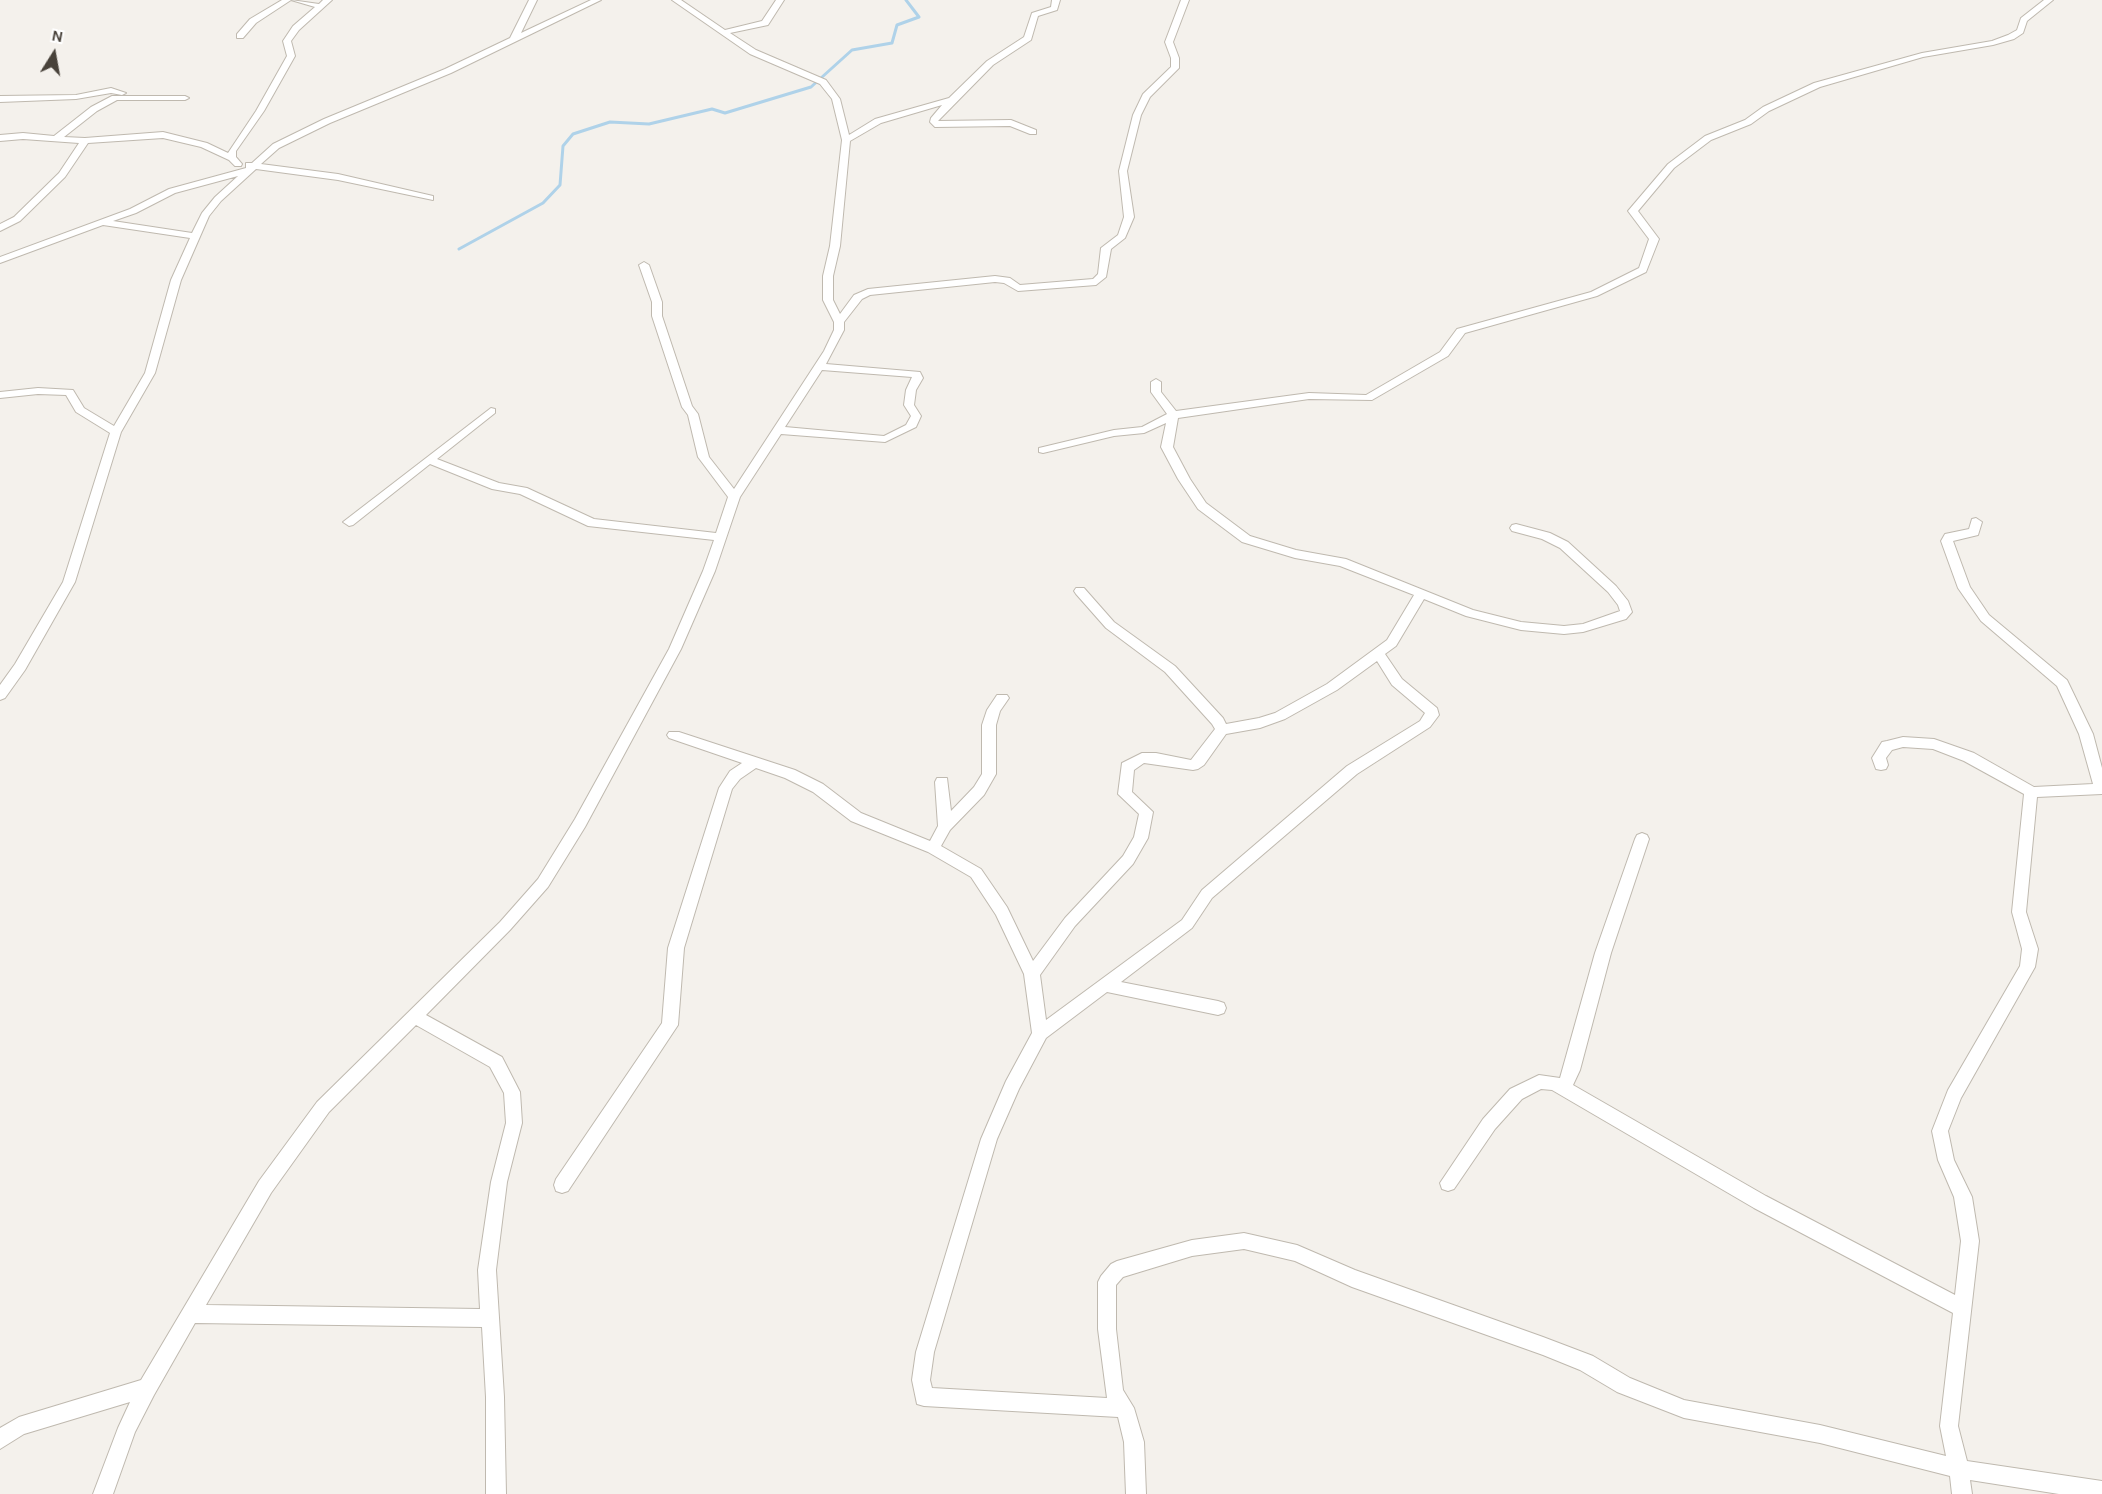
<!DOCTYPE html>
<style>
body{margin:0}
#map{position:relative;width:2102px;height:1494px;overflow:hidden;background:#f4f1ec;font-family:Karla,sans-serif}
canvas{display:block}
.north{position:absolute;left:24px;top:24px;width:60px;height:60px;-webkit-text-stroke:4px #fff;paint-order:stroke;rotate:11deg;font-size:16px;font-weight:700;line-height:24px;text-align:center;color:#48423a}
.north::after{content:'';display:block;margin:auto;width:21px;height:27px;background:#48423a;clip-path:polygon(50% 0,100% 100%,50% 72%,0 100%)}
</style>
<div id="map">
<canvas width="2102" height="1494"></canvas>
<div class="north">N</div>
</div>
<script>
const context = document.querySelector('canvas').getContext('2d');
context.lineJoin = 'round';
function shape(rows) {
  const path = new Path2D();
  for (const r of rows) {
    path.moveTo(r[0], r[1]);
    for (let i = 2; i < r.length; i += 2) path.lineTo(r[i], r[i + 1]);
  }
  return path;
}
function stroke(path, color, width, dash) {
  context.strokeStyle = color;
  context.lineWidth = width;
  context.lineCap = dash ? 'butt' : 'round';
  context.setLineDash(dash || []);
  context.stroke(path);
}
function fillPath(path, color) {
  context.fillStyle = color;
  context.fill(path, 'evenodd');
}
stroke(shape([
 [459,249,543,203,560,185,563,146,573,134,610,122,649,124,712,109,725,113,811,87,852,50,892,43,897,25,919,17,906,0]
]), '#afd2e9', 3);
const minor = shape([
 [282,0,291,0,256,23,243,38,237,38,237,34,250,19,282,0],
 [291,0,319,4,323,0,332,0,299,30,291,41,295,56,264,111,236,151,236,157,242,164,241,166,235,166,229,160,201,147,163,138,88,143,65,177,20,221,0,231,0,224,14,217,59,173,79,143,23,139,0,141,0,135,23,133,54,136,91,107,112,96,185,96,189,98,185,100,117,100,97,111,64,137,85,138,163,132,207,143,228,153,256,111,287,56,283,41,293,26,315,7,291,0],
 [529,0,537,0,521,33,591,0,601,0,451,73,330,123,279,148,261,164,338,174,433,196,433,200,338,180,256,169,221,201,209,216,181,280,155,373,121,432,75,582,25,670,5,698,0,700,0,685,15,664,63,582,110,433,76,412,66,395,38,394,0,398,0,392,38,388,73,390,84,408,114,426,145,373,171,280,190,238,103,225,0,263,0,257,130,209,169,189,246,168,246,163,252,163,273,144,324,119,445,69,510,38,529,0],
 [238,176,215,197,202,213,192,233,113,221,136,213,175,193,238,176],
 [672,0,681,0,725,30,762,21,776,0,784,0,768,25,730,33,756,50,826,80,840,99,849,135,875,119,949,98,987,61,1024,37,1032,13,1051,7,1052,0,1060,0,1057,10,1038,16,1031,40,993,65,938,121,1011,120,1036,130,1036,134,1030,134,1010,126,935,127,930,122,931,118,942,105,881,123,850,141,840,246,833,276,833,300,840,314,854,295,868,289,995,276,1010,278,1020,285,1093,279,1098,274,1101,248,1118,235,1124,217,1119,171,1133,115,1143,94,1171,67,1171,58,1165,42,1181,0,1189,0,1173,42,1179,58,1179,68,1150,97,1141,115,1127,171,1134,217,1125,238,1111,249,1106,277,1096,285,1018,291,1004,283,995,282,870,295,862,299,844,322,844,330,826,364,920,372,923,378,916,390,914,405,921,416,916,427,885,442,781,434,740,497,715,571,681,649,585,827,548,887,510,930,426,1015,502,1057,520,1092,522,1123,507,1182,496,1270,504,1397,506,1494,486,1494,486,1397,482,1327,195,1323,154,1395,135,1432,113,1494,93,1494,118,1428,130,1402,24,1434,0,1449,0,1428,19,1417,141,1380,259,1181,317,1102,500,922,538,879,575,819,669,649,703,571,714,540,588,526,520,494,492,489,430,464,353,525,349,526,343,522,491,408,495,409,495,413,437,459,499,483,527,488,594,519,716,533,728,497,698,457,688,415,682,407,652,316,652,302,639,265,644,262,649,265,662,302,662,316,692,406,698,414,709,457,734,489,824,351,834,330,834,322,823,300,823,276,830,246,842,140,832,99,820,84,750,54,672,0],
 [822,370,912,377,906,390,904,405,911,416,906,425,884,436,785,427,822,370],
 [416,1025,490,1067,504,1093,506,1123,491,1182,478,1270,480,1309,206,1305,271,1193,329,1112,416,1025],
 [2044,0,2053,0,2027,21,2023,33,2014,39,1993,45,1923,57,1820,87,1769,111,1751,124,1711,140,1674,168,1638,211,1659,239,1646,272,1597,296,1465,333,1448,356,1372,400,1309,399,1178,418,1173,447,1190,479,1206,503,1250,536,1296,550,1346,559,1473,610,1521,622,1564,626,1583,624,1620,611,1618,605,1608,592,1560,548,1542,539,1512,531,1510,528,1512,525,1516,524,1550,533,1568,542,1616,586,1628,601,1632,612,1626,619,1583,632,1564,634,1521,630,1466,616,1424,599,1396,646,1385,654,1402,679,1437,708,1439,715,1430,727,1357,774,1212,898,1192,928,1121,982,1218,1001,1224,1003,1226,1008,1224,1013,1218,1015,1107,992,1046,1038,1019,1089,997,1139,934,1352,930,1380,932,1388,1107,1398,1098,1329,1098,1282,1101,1276,1111,1264,1117,1261,1192,1240,1244,1233,1297,1245,1355,1270,1543,1337,1593,1356,1630,1378,1684,1400,1820,1425,1946,1456,1940,1426,1953,1313,1754,1208,1552,1090,1541,1089,1522,1099,1495,1129,1454,1189,1448,1191,1442,1189,1440,1183,1483,1119,1510,1089,1539,1075,1560,1078,1595,953,1635,839,1637,835,1642,833,1647,835,1649,839,1611,953,1580,1070,1573,1085,1766,1196,1955,1295,1961,1241,1954,1197,1938,1160,1932,1131,1948,1090,2020,966,2022,949,2012,912,2024,794,1964,761,1933,749,1903,747,1892,750,1886,758,1888,765,1886,769,1881,770,1876,769,1872,758,1882,742,1887,741,1903,737,1934,739,1974,753,2034,787,2093,784,2079,734,2057,686,1981,621,1958,588,1941,541,1945,534,1969,529,1972,519,1976,518,1982,522,1978,535,1953,541,1970,587,1989,615,2067,680,2093,734,2102,768,2102,794,2037,797,2026,912,2038,949,2035,967,1961,1098,1948,1131,1954,1160,1972,1197,1979,1241,1958,1426,1967,1461,2102,1481,2102,1494,2059,1494,1970,1480,1972,1494,1952,1494,1950,1476,1820,1443,1684,1418,1617,1392,1580,1370,1543,1355,1352,1287,1295,1261,1244,1249,1192,1256,1123,1277,1116,1285,1116,1329,1123,1390,1134,1408,1144,1442,1146,1494,1126,1494,1124,1442,1118,1417,924,1406,917,1404,912,1380,916,1352,981,1139,1006,1081,1032,1033,1024,974,996,915,971,877,928,852,851,821,813,792,785,778,756,768,740,779,732,789,684,948,678,1025,568,1191,562,1193,556,1191,554,1185,556,1179,662,1023,668,948,719,788,730,771,742,763,669,738,667,735,669,732,679,732,795,770,823,784,861,813,930,841,938,826,935,782,937,778,947,778,951,811,974,787,982,774,982,725,987,710,997,695,1007,695,1009,698,1000,711,996,725,996,774,984,795,950,830,941,846,981,869,1007,907,1033,961,1065,918,1123,856,1134,837,1139,814,1118,794,1122,763,1142,753,1156,753,1191,760,1215,729,1212,724,1165,672,1106,628,1076,594,1074,591,1076,588,1084,588,1114,622,1175,666,1223,718,1226,724,1259,718,1275,713,1327,684,1387,640,1414,595,1340,566,1295,558,1242,542,1198,509,1178,479,1161,447,1166,423,1144,433,1114,436,1043,453,1039,452,1039,448,1114,430,1142,427,1167,414,1151,392,1151,382,1156,379,1161,382,1161,392,1176,411,1309,393,1366,395,1440,352,1457,329,1591,292,1639,268,1649,239,1628,211,1668,164,1705,136,1745,120,1763,107,1814,83,1922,53,1992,41,2008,35,2017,30,2021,18,2044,0],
 [1377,661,1392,685,1425,713,1420,721,1347,766,1202,890,1182,920,1046,1020,1040,975,1075,926,1133,864,1148,838,1153,812,1132,792,1134,770,1144,763,1193,770,1198,769,1204,765,1226,734,1260,728,1285,719,1337,690,1377,661],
 [111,88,126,93,122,95,111,93,76,99,0,102,0,96,76,95,111,88]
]);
stroke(minor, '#bfb9af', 2);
fillPath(minor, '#fff');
</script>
